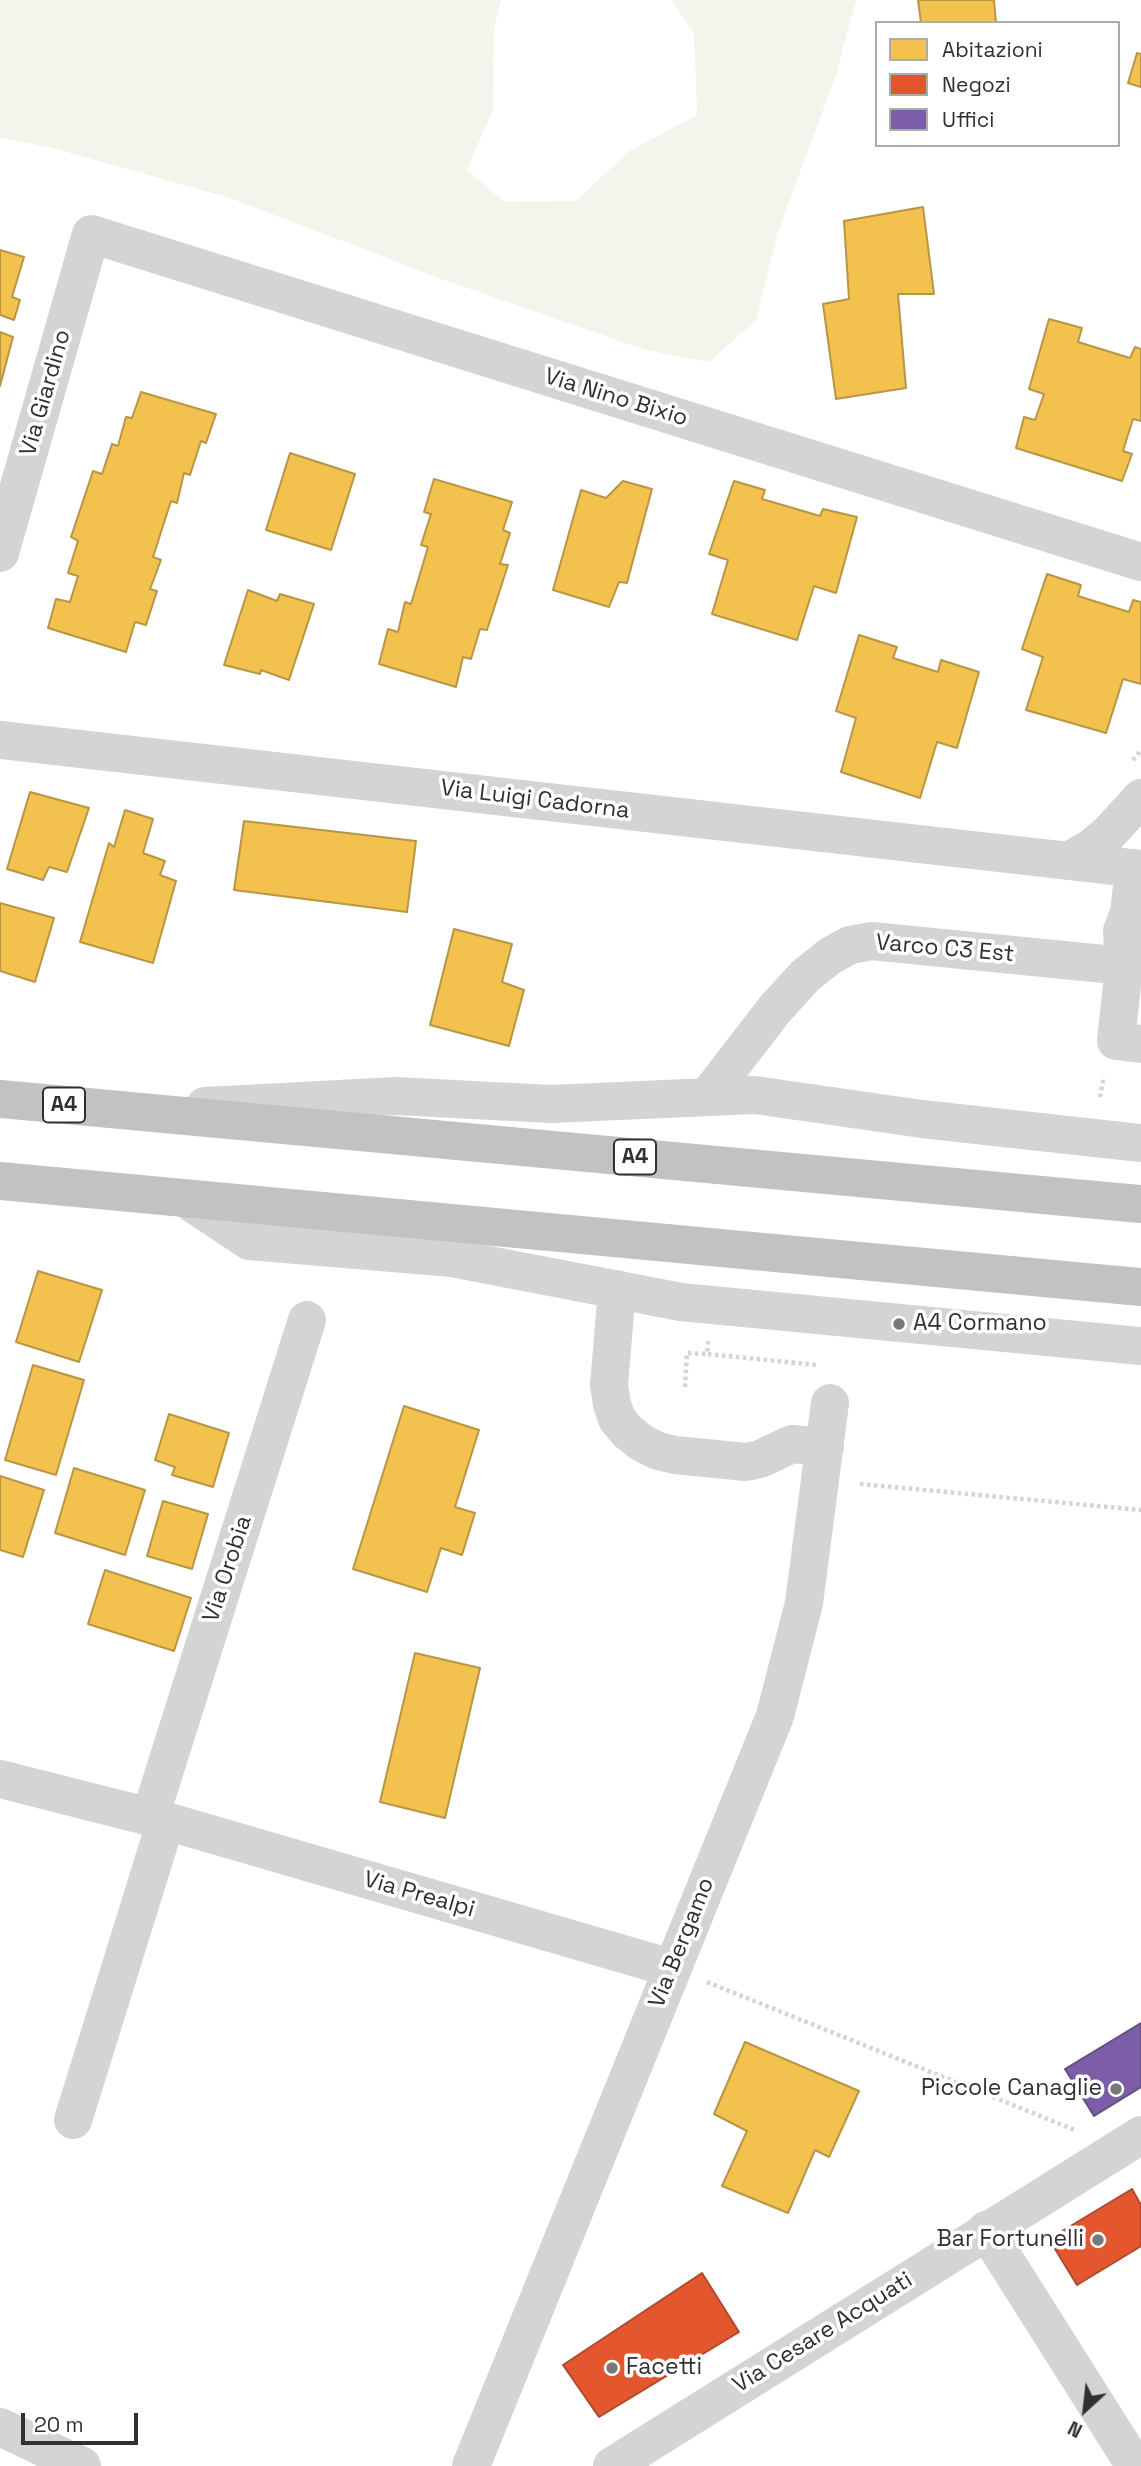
<!DOCTYPE html>
<style>
body{margin:0}
#map{position:relative;width:1141px;height:2466px;overflow:hidden;background:#fff;font-family:"Space Grotesk",sans-serif}
canvas{display:block}
.legend{position:absolute;left:875px;top:21px;width:245px;height:126px;box-sizing:border-box;background:#fff;border:2px solid #acacac;margin:0;padding:9px 12px;list-style:none;font-size:21px;color:#303030}
.legend li{display:flex;align-items:center;gap:14px;height:35px}
.legend b{width:35px;border:2px solid #acacac}
.north{position:absolute;left:1050px;top:2375px;width:70px;height:70px;-webkit-text-stroke:5px #fff;paint-order:stroke;rotate:207deg;font-size:19px;font-weight:700;line-height:28px;text-align:center;color:#303030}
.north::after{content:'';display:block;margin:auto;width:24px;height:32px;background:#303030;clip-path:polygon(50% 0,100% 100%,50% 72%,0 100%)}
.scale{position:absolute;left:21px;top:2413px;width:117px;height:32px;box-sizing:border-box;border:4px solid #303030;border-top:0;padding-left:9px;font-size:21px;line-height:24px;white-space:nowrap;color:#303030;-webkit-text-stroke:5px #fff;paint-order:stroke}
</style>
<div id="map">
<canvas width="1141" height="2466"></canvas>
<ul class="legend">
<li><b style="height:19px;background:#f2c14e"></b>Abitazioni</li>
<li><b style="height:19px;background:#e4572e"></b>Negozi</li>
<li><b style="height:19px;background:#7b5ea7"></b>Uffici</li>
</ul>
<div class="north">N</div>
<div class="scale">20 m</div>
</div>
<script>
const context = document.querySelector('canvas').getContext('2d');
context.lineJoin = 'round';
function fillPath(path, color) {
  context.fillStyle = color;
  context.fill(path, 'evenodd');
}
function shape(rows) {
  const path = new Path2D();
  for (const r of rows) {
    path.moveTo(r[0], r[1]);
    for (let i = 2; i < r.length; i += 2) path.lineTo(r[i], r[i + 1]);
  }
  return path;
}
function stroke(path, color, width, dash) {
  context.strokeStyle = color;
  context.lineWidth = width;
  context.lineCap = dash ? 'butt' : 'round';
  context.setLineDash(dash || []);
  context.stroke(path);
}
function write(font, color, halo, rows, align = 'center') {
  context.font = font + ' "Space Grotesk",sans-serif';
  context.lineWidth = 7;
  context.setLineDash([]);
  context.textBaseline = 'middle';
  context.strokeStyle = halo;
  context.fillStyle = color;
  for (const [text, x, y, turn = 0] of rows) {
    context.save();
    context.translate(x, y);
    context.rotate((+turn || 0) * Math.PI / 180);
    context.textAlign = isNaN(turn) ? turn : align;
    if (halo) context.strokeText(text, 0, 0);
    context.fillText(text, 0, 0);
    context.restore();
  }
}
fillPath(shape([
 [0,0,501,0,494,27,493,109,467,170,504,202,576,201,629,151,697,115,694,33,671,0,856,0,836,75,778,232,756,320,709,362,646,350,447,281,230,198,49,147,0,138]
]), '#f2f5ec');
const homes = shape([
 [918,0,994,0,996,23,921,23,918,0],
 [1137,53,1141,54,1141,87,1128,83,1137,53],
 [923,207,934,294,898,294,906,388,836,399,823,304,849,299,844,221,923,207],
 [0,250,24,257,12,297,20,300,14,320,0,315,0,250],
 [1049,319,1082,328,1078,342,1130,358,1135,347,1141,349,1141,421,1133,419,1123,451,1132,454,1122,481,1016,448,1024,417,1035,420,1044,394,1029,389,1049,319],
 [0,332,13,337,0,386,0,332],
 [141,392,216,414,206,443,201,441,190,475,184,473,177,503,171,501,153,557,161,560,150,589,157,591,146,625,135,622,126,652,48,628,56,599,70,602,78,576,68,573,78,541,71,537,93,471,102,474,112,444,118,446,126,417,132,418,141,392],
 [290,453,355,474,331,550,266,530,290,453],
 [434,479,512,502,503,530,510,533,500,564,508,565,487,630,480,629,471,659,463,657,456,687,379,664,388,629,398,632,405,602,411,604,428,547,421,545,431,514,424,512,434,479],
 [623,481,652,489,627,583,619,582,609,607,553,590,581,490,606,498,623,481],
 [734,481,765,490,762,499,820,516,823,509,857,517,836,593,814,586,797,640,712,614,728,560,709,554,734,481],
 [1047,574,1081,585,1078,596,1129,612,1133,600,1141,602,1141,684,1123,679,1106,733,1026,710,1043,657,1022,649,1047,574],
 [248,590,277,601,280,594,314,604,289,680,261,670,260,674,224,665,248,590],
 [859,635,897,647,893,658,938,672,941,660,979,672,957,748,937,742,920,798,841,772,856,718,836,711,859,635],
 [30,792,89,808,67,872,49,867,43,880,7,869,30,792],
 [125,810,153,819,143,853,165,861,160,875,176,881,153,963,80,942,109,843,114,847,125,810],
 [244,821,416,841,407,912,234,890,244,821],
 [0,903,54,918,35,982,0,971,0,903],
 [454,929,512,944,502,982,524,990,509,1046,430,1025,454,929],
 [38,1271,102,1290,79,1362,16,1342,38,1271],
 [33,1365,84,1380,56,1475,5,1460,33,1365],
 [404,1406,479,1430,455,1507,475,1513,462,1555,441,1548,427,1592,353,1569,404,1406],
 [169,1414,229,1433,213,1487,172,1475,175,1467,155,1460,169,1414],
 [74,1468,145,1490,125,1555,55,1533,74,1468],
 [0,1476,44,1490,23,1557,0,1550,0,1476],
 [163,1501,208,1514,192,1569,147,1556,163,1501],
 [105,1570,191,1598,174,1651,88,1624,105,1570],
 [415,1653,480,1668,445,1818,380,1802,415,1653],
 [745,2042,859,2091,829,2157,815,2150,788,2213,722,2186,747,2131,714,2114,745,2042]
]);
fillPath(homes, '#f2c14e');
stroke(homes, '#b89645', 2);
const shops = shape([
 [1132,2189,1141,2205,1141,2246,1077,2285,1049,2239,1132,2189],
 [702,2273,739,2332,599,2417,563,2365,702,2273]
]);
fillPath(shops, '#e4572e');
stroke(shops, '#ae4b2f', 2);
const offices = shape([
 [1141,2023,1141,2087,1094,2116,1065,2069,1141,2023]
]);
fillPath(offices, '#7b5ea7');
stroke(offices, '#645083', 2);
stroke(shape([
 [1133,760,1141,750],
 [1100,1097,1104,1076],
 [708,1341,707,1354,817,1365],
 [685,1387,687,1353,707,1354],
 [860,1484,1141,1510],
 [707,1982,1075,2130]
]), '#d4d4d4', 4.5, [3.5, 3.5]);
stroke(shape([
 [0,553,91,234,1141,562],
 [0,740,1141,869],
 [1070,860,1091,848,1108,834,1141,798],
 [1134,868,1129,913,1122,931,1124,966,1116,1041,1141,1044],
 [707,1097,775,1009,805,976,830,956,850,945,872,941,1124,966],
 [205,1106,396,1096,551,1104,755,1095,922,1119,1141,1143],
 [186,1199,249,1241,452,1258,681,1302,1141,1346],
 [617,1289,609,1385,612,1404,617,1419,628,1432,642,1443,658,1451,675,1455,746,1462,760,1459,792,1444,825,1447],
 [0,1779,166,1821,671,1968],
 [150,1817,307,1320],
 [73,2120,166,1821],
 [986,2230,1135,2466],
 [0,2427,82,2466],
 [471,2466,775,1716,804,1603,830,1403],
 [612,2466,1141,2135]
]), '#d4d4d4', 38);
stroke(shape([
 [0,1099,1141,1204],
 [0,1181,1141,1287]
]), '#c2c2c2', 38);
for (const [x, y, r, color] of [
 [899,1324,7,"#787878"],
 [1116,2089,7,"#787878"],
 [1098,2240,7,"#787878"],
 [612,2368,7,"#787878"]
]) {
  const dot = new Path2D();
  dot.arc(x, y, r, 0, 2 * Math.PI);
  context.fillStyle = color;
  context.fill(dot);
  stroke(dot, '#fff', 2.5);
}
for (const [x, y, w] of [
 [64,1105,42],
 [635,1157,42]
]) {
  const box = new Path2D();
  box.roundRect(x - w / 2, y - 17.5, w, 35, 5);
  context.fillStyle = '#fff';
  context.fill(box);
  stroke(box, '#303030', 2);
}
write('bold 21px', '#303030', null, [
 ["A4",64,1105],
 ["A4",635,1157]
]);
write('23px', '#303030', '#fff', [
 ["Via Giardino",46,393,-74],
 ["Via Nino Bixio",616,398,17],
 ["Via Luigi Cadorna",535,800,7],
 ["Varco C3 Est",945,949,5],
 ["Via Orobia",228,1569,-72],
 ["Via Prealpi",419,1895,16],
 ["Via Bergamo",682,1943,-68],
 ["Via Cesare Acquati",823,2333,-32]
]);
write('23px', '#303030', '#fff', [
 ["A4 Cormano",913,1324],
 ["Piccole Canaglie",1102,2089,"right"],
 ["Bar Fortunelli",1084,2240,"right"],
 ["Facetti",626,2368]
], 'left');
</script>
